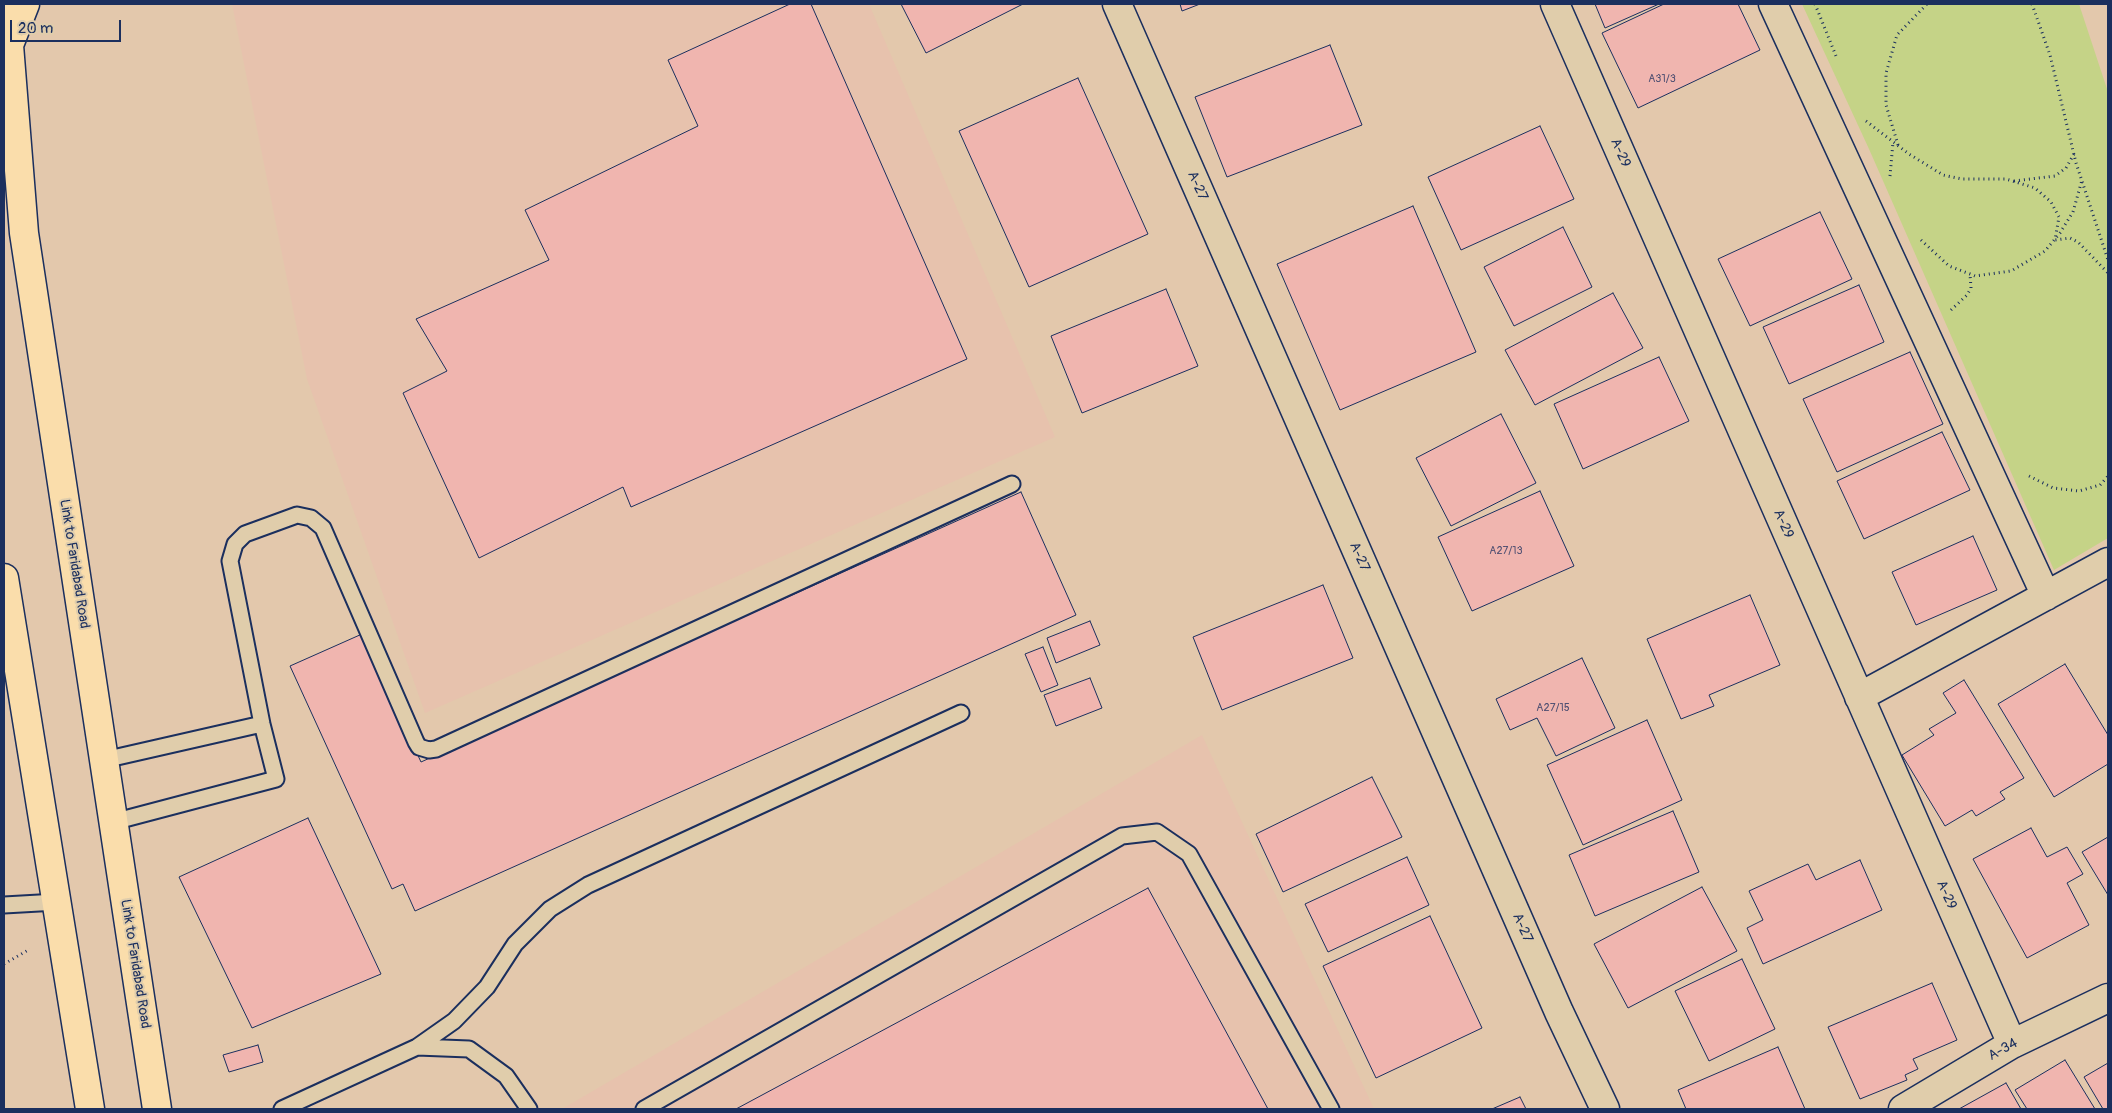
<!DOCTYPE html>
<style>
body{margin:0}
#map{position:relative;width:2112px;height:1113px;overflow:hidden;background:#e3c8ac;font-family:Pangolin,sans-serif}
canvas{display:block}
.frame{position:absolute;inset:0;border:5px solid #1b2f5e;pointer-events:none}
.scale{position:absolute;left:10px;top:20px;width:111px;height:22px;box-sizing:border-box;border:2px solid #1b2f5e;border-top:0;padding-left:6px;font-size:15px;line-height:18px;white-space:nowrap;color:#1b2f5e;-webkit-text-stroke:4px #e0cdab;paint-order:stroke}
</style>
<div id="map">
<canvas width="2112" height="1113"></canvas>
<div class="frame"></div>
<div class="scale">20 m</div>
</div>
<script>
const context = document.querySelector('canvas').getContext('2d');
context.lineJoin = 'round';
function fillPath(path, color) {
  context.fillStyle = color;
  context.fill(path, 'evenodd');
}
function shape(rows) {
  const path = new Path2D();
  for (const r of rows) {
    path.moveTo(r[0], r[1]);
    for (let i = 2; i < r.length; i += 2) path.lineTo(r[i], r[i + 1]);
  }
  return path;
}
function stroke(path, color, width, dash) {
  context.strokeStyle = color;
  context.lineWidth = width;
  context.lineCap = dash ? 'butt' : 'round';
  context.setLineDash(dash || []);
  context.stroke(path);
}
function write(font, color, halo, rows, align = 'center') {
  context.font = font + ' Pangolin,sans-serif';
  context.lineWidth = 4;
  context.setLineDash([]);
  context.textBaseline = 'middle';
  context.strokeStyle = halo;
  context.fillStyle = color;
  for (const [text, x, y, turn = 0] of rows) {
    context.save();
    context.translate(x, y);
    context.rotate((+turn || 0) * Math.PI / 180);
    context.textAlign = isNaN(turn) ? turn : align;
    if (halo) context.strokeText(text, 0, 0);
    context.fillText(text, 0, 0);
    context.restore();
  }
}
fillPath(shape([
 [232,4,869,4,1055,437,425,713,307,379],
 [1202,735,1374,1109,562,1109]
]), '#e7c2ad');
fillPath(shape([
 [1802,4,2079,4,2108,92,2108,538,2054,570,1869,149]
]), '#c5d387');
const building = shape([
 [790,4,811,4,967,359,631,507,623,487,479,558,403,393,447,371,416,319,549,260,525,210,698,126,668,60,790,4],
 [901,4,1023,4,926,53,901,4],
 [1180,4,1200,4,1182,11,1180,4],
 [1595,4,1659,4,1605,28,1595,4],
 [1664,4,1738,4,1760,50,1638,108,1602,33,1664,4],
 [1330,45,1362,125,1227,177,1195,97,1330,45],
 [1078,78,1148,234,1029,287,959,131,1078,78],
 [1540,126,1574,199,1461,250,1428,177,1540,126],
 [1413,206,1476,352,1340,410,1277,264,1413,206],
 [1820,212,1852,279,1750,326,1718,259,1820,212],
 [1563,227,1592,287,1514,326,1484,267,1563,227],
 [1859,285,1884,342,1789,384,1763,327,1859,285],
 [1166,289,1198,366,1082,413,1051,336,1166,289],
 [1613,293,1643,348,1535,405,1505,350,1613,293],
 [1910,352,1943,424,1837,472,1803,399,1910,352],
 [1659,357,1689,421,1583,469,1554,404,1659,357],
 [1501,414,1536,483,1451,526,1416,458,1501,414],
 [1942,432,1970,490,1864,539,1837,481,1942,432],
 [1540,491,1574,566,1472,611,1438,537,1540,491],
 [1021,492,1076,615,415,911,403,884,392,889,290,666,362,634,421,762,1021,492],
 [1973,536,1997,590,1916,625,1892,572,1973,536],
 [1323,585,1353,658,1222,710,1193,637,1323,585],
 [1750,595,1780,665,1709,695,1714,706,1681,719,1647,639,1750,595],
 [1090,621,1100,645,1056,663,1047,638,1090,621],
 [1043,647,1058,685,1041,692,1025,654,1043,647],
 [1582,658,1615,728,1556,756,1537,718,1510,730,1496,699,1582,658],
 [2065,664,2108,735,2108,764,2054,797,1998,704,2065,664],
 [1090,678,1102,708,1056,726,1044,695,1090,678],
 [1964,680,2024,778,2000,792,2005,799,1976,816,1972,810,1945,826,1902,755,1934,735,1929,729,1956,713,1943,693,1964,680],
 [1647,720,1682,800,1583,845,1547,765,1647,720],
 [1372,777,1402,837,1283,892,1256,834,1372,777],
 [1673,811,1699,872,1595,916,1569,855,1673,811],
 [308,818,381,974,252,1028,179,877,308,818],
 [2031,828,2047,857,2067,847,2083,874,2067,883,2089,925,2027,958,1973,859,2031,828],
 [2108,837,2108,895,2082,852,2108,837],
 [1407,857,1429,905,1328,952,1305,904,1407,857],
 [1860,860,1882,910,1763,964,1747,928,1763,920,1749,891,1808,864,1816,880,1860,860],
 [1702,887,1737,951,1628,1008,1594,944,1702,887],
 [1148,888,1268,1109,736,1109,1148,888],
 [1430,916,1482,1028,1376,1078,1323,966,1430,916],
 [1742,959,1775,1029,1709,1061,1675,991,1742,959],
 [1932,983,1957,1040,1913,1059,1918,1069,1905,1075,1907,1080,1860,1099,1828,1027,1932,983],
 [258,1045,263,1062,229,1072,223,1055,258,1045],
 [1778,1047,1805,1109,1686,1109,1678,1090,1778,1047],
 [2065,1060,2095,1109,2027,1109,2015,1090,2065,1060],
 [2108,1063,2108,1109,2103,1109,2084,1077,2108,1063],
 [2006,1083,2021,1109,1959,1109,2006,1083],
 [1520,1097,1526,1109,1492,1109,1520,1097]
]);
fillPath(building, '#f0b5af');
stroke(building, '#1b2f5e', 1);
const service = shape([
 [104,760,262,724],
 [113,822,276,779,262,724,230,561,235,544,245,534,297,515,311,518,323,528,416,742,419,747,429,750,436,749,1012,484],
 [4,905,57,902],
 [417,1047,469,1049,506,1076,529,1109],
 [282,1109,417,1047,454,1021,487,987,515,944,550,909,588,885,961,713],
 [644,1109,1122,836,1157,832,1189,854,1331,1109]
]);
const minor = shape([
 [1117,4,1559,1012,1605,1109],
 [1555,4,2012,1044],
 [1773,4,2046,596],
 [1859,697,2108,562],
 [1903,1109,2012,1044,2108,998]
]);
const primary = shape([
 [4,17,9,45,24,233,157,1109],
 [9,45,25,4],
 [4,578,90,1109]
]);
stroke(service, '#1b2f5e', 19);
stroke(minor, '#1b2f5e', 31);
stroke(primary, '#1b2f5e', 31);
stroke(shape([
 [1815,4,1836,56],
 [2032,4,2050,55,2076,163,2108,260],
 [1866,121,1909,154,1943,175,1962,179,2006,179,2035,188,2051,202,2059,217,2055,240,2070,238,2078,242,2108,273],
 [1898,145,1886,105,1886,73,1897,35,1927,4],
 [1890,176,1893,142],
 [2014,181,2055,176,2066,168,2074,154],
 [1921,240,1949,266,1970,274,1975,276,2011,271,2045,251,2060,233,2073,212,2082,180],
 [1951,310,1967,295,1971,288,1970,274],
 [2029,476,2053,488,2079,491,2100,485,2108,476],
 [4,964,30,949]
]), '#1b2f5e', 3, [1, 4]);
stroke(service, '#e0cdab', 15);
stroke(minor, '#e0cdab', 28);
stroke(primary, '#faddab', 28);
write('11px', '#505072', null, [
 ["A31/3",1662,79],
 ["A27/13",1506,551],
 ["A27/15",1553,708]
]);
write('14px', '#1b2f5e', '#e0cdab', [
 ["A-29",1620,153,66],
 ["A-27",1197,186,66],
 ["A-29",1783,524,66],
 ["A-27",1359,557,66],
 ["Link to Faridabad Road",74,564,81],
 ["A-29",1946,895,66],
 ["A-27",1522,928,66],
 ["Link to Faridabad Road",135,964,81],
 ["A-34",2003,1050,-29]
]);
</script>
